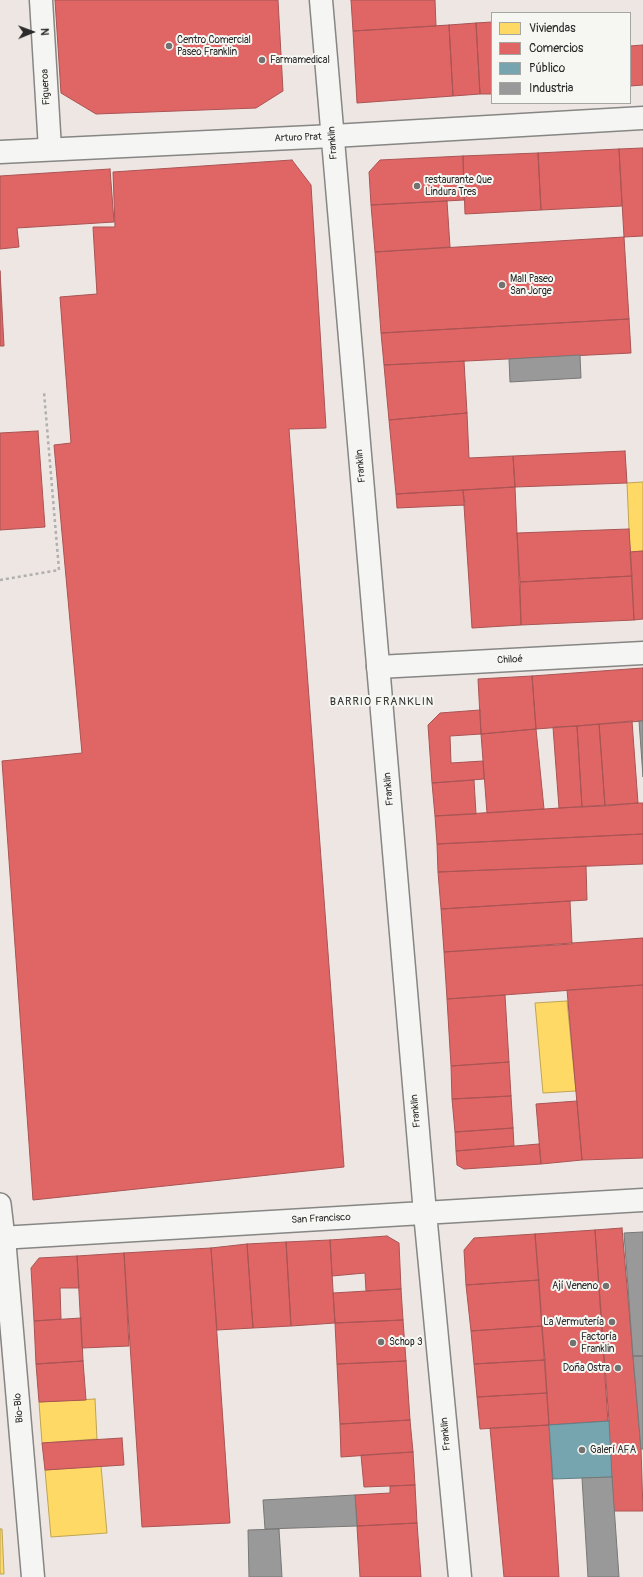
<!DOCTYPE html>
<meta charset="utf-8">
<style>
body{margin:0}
#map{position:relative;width:643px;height:1577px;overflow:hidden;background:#f5f5f3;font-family:Pangolin,sans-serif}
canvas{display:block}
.legend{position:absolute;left:491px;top:12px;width:140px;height:92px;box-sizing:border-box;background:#f6f6f2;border:1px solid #a5a5a2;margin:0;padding:5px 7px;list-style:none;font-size:12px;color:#2b2b2b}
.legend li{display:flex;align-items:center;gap:8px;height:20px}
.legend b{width:20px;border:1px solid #a5a5a2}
.north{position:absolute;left:12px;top:12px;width:40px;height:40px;-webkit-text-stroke:3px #f6f6f2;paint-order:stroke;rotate:89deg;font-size:11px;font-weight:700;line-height:16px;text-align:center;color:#2b2b2b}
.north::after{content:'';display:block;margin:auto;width:14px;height:18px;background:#2b2b2b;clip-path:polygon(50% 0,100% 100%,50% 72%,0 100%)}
</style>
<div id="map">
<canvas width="643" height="1577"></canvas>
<ul class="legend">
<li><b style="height:11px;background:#ffd966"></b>Viviendas</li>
<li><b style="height:11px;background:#e06666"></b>Comercios</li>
<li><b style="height:11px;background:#76a5af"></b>Público</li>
<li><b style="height:11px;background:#999"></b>Industria</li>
</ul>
<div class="north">N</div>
</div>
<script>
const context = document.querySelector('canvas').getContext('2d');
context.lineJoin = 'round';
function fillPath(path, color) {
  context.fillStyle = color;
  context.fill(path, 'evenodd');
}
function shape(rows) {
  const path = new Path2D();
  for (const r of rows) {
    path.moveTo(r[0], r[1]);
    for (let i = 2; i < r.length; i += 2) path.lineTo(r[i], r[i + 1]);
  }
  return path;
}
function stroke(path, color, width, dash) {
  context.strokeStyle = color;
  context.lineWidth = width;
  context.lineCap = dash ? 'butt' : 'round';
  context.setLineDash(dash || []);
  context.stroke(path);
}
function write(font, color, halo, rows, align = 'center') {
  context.font = font + ' Pangolin,sans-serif';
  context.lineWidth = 4;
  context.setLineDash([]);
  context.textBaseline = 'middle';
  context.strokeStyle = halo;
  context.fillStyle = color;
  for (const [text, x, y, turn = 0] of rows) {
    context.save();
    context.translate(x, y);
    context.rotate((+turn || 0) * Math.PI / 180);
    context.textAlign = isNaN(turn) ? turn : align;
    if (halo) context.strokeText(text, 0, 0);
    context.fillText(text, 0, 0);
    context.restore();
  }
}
fillPath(shape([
 [0,0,643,0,643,1577,0,1577],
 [492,13,630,13,630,103,492,103]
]), '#eee6e2');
const homes = shape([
 [643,482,643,551,630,552,627,483,643,482],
 [567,1001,576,1091,543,1093,535,1003,567,1001],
 [95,1399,97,1439,42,1443,39,1402,95,1399],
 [101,1466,107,1533,51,1537,45,1470,101,1466],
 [0,1529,2,1529,4,1574,0,1574,0,1529]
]);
fillPath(homes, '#ffd966');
stroke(homes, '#bfa554', 1);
const shops = shape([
 [55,0,278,0,283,91,256,108,96,114,61,93,55,0],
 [351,0,435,0,436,26,353,31,351,0],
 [492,22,492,94,480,94,476,23,492,22],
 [476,23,480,94,453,96,449,25,476,23],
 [449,25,453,96,357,103,353,31,449,25],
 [643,45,643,85,630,86,630,46,643,45],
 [643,148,643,236,624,237,619,149,643,148],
 [619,149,622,206,541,210,538,153,619,149],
 [538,153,541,210,465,214,463,156,538,153],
 [463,156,464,200,371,205,369,172,380,160,463,156],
 [292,160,311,185,326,428,289,429,344,1167,33,1200,2,761,82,753,54,445,71,443,60,297,97,294,93,227,115,227,113,172,292,160],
 [110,169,114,222,17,228,19,247,0,249,0,176,110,169],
 [447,201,450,247,375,252,371,205,447,201],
 [624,237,629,319,381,333,375,252,624,237],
 [0,271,4,346,0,346,0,271],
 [629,319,631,353,384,365,381,333,629,319],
 [464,361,467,413,389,420,384,365,464,361],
 [467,413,469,458,513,456,515,487,396,494,389,420,467,413],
 [38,431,45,527,0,530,0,433,38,431],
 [625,451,627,483,515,487,513,456,625,451],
 [515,487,521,625,472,628,463,490,515,487],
 [463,490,465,505,397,508,396,494,463,490],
 [629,529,632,576,520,582,517,533,629,529],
 [643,551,643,619,634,620,630,552,643,551],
 [632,576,634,620,521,625,520,582,632,576],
 [643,668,643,721,536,729,532,676,643,668],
 [532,676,536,729,481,734,478,679,532,676],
 [480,710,481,734,450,736,451,763,483,761,484,779,432,783,428,725,440,713,480,710],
 [632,721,638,803,605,806,599,724,632,721],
 [599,724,605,806,582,807,577,726,599,724],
 [577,726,582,807,559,808,553,727,577,726],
 [536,729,544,809,487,813,481,734,536,729],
 [474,780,476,814,435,816,432,783,474,780],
 [638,803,643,803,643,834,437,844,435,816,638,803],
 [643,834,643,864,438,872,437,844,643,834],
 [586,866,587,900,441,909,438,872,586,866],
 [570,901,572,944,444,952,441,909,570,901],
 [643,938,643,985,447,999,444,952,643,938],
 [643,985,643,1158,582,1160,567,990,643,985],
 [505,995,509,1062,451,1066,447,999,505,995],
 [509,1062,511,1096,452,1099,451,1066,509,1062],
 [511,1096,513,1128,455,1132,452,1099,511,1096],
 [577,1101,582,1160,541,1164,536,1104,577,1101],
 [513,1128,514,1146,456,1151,455,1132,513,1128],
 [539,1144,541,1164,464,1169,457,1165,456,1151,539,1144],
 [622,1228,641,1449,643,1511,614,1511,595,1230,622,1228],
 [595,1230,609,1421,549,1425,535,1234,595,1230],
 [535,1234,539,1280,466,1285,464,1250,474,1238,535,1234],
 [387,1236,399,1243,401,1289,366,1291,365,1273,332,1276,330,1240,387,1236],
 [330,1240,335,1323,291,1326,286,1242,330,1240],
 [286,1242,291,1326,253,1328,247,1244,286,1242],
 [247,1244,253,1328,217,1330,211,1248,247,1244],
 [211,1248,230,1523,142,1527,124,1253,211,1248],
 [124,1253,129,1346,82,1348,77,1256,124,1253],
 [77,1256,79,1288,60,1288,61,1319,34,1321,31,1268,39,1258,77,1256],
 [539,1280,542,1326,471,1331,466,1285,539,1280],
 [401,1289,403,1320,335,1323,333,1293,401,1289],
 [81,1318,83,1361,36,1364,34,1321,81,1318],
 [403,1320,406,1361,337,1364,335,1323,403,1320],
 [542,1326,545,1360,474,1364,471,1331,542,1326],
 [545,1360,547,1393,477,1397,474,1364,545,1360],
 [83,1361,86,1400,39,1402,36,1364,83,1361],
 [406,1361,410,1420,340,1424,337,1364,406,1361],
 [547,1393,549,1425,480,1429,477,1397,547,1393],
 [410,1420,413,1452,341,1457,340,1424,410,1420],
 [549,1425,559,1577,504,1577,490,1428,549,1425],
 [122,1438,124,1465,45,1470,42,1443,122,1438],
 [413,1452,415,1485,364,1487,361,1455,413,1452],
 [415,1485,417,1523,357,1526,355,1495,390,1493,390,1486,415,1485],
 [417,1523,421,1577,360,1577,357,1526,417,1523]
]);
fillPath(shops, '#e06666');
stroke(shops, '#aa5454', 1);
const public = shape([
 [609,1421,612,1477,553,1479,549,1425,609,1421]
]);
fillPath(public, '#76a5af');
stroke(public, '#608087', 1);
const industry = shape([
 [580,355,581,378,510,382,509,359,580,355],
 [639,721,643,721,643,777,639,721],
 [643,1232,643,1356,633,1356,624,1233,643,1232],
 [633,1356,643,1356,643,1449,641,1449,633,1356],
 [612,1477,619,1577,588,1577,582,1478,612,1477],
 [355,1495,357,1526,265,1529,263,1500,355,1495],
 [279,1529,282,1577,249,1577,248,1530,279,1529]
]);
fillPath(industry, '#999');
stroke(industry, '#787878', 1);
const pedestrian = shape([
 [0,1204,4,1238]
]);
const minor = shape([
 [41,0,50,149],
 [378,667,643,653],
 [4,1238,33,1577]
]);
const tertiary = shape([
 [0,152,333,136,643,118]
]);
const secondary = shape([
 [321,0,425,1213,460,1577],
 [0,1238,643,1200]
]);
stroke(pedestrian, '#868685', 24);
stroke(minor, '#868685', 25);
stroke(tertiary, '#868685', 25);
stroke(secondary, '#868685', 25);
stroke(shape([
 [0,580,59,570,44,392]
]), '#b0b0af', 2.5, [3, 3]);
stroke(pedestrian, '#f5f5f3', 21);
stroke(minor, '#f5f5f3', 22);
stroke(tertiary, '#f5f5f3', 22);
stroke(secondary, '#f5f5f3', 22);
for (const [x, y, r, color] of [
 [169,46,4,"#727271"],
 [262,60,4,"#727271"],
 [417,186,4,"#727271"],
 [502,285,4,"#727271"],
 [606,1286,4,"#727271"],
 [612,1322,4,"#727271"],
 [381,1342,4,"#727271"],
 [573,1343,4,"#727271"],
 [618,1368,4,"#727271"],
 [582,1450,4,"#727271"]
]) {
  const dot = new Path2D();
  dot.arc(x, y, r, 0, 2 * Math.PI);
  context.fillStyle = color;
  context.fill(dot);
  stroke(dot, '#f6f6f2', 1.5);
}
write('10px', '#2b2b2b', '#f6f6f2', [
 ["Centro Comercial",177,40],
 ["Paseo Franklin",177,52],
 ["Farmamedical",270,60],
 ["restaurante Que",425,180],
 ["Lindura Tres",425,192],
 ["Mall Paseo",510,279],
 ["San Jorge",510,291],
 ["Ají Veneno",598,1286,"right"],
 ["La Vermutería",604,1322,"right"],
 ["Factoría",581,1337],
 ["Franklin",581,1349],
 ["Schop 3",389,1342],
 ["Doña Ostra",610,1368,"right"],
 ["Galerí AFA",590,1450]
], 'left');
write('10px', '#2b2b2b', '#f6f6f2', [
 ["Figueroa",46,87,-93],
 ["Arturo Prat",298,138,-2],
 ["Franklin",333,143,-94],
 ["Franklin",361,466,-95],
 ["Chiloé",510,660,-3],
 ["Franklin",389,789,-95],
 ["Franklin",416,1111,-95],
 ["San Francisco",321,1219,-3],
 ["Bio-Bio",19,1408,-95],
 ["Franklin",446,1434,-95]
]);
context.letterSpacing = '1px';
write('11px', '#2b2b2b', '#f6f6f2', [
 ["BARRIO FRANKLIN",382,702]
]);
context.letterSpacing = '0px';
</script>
